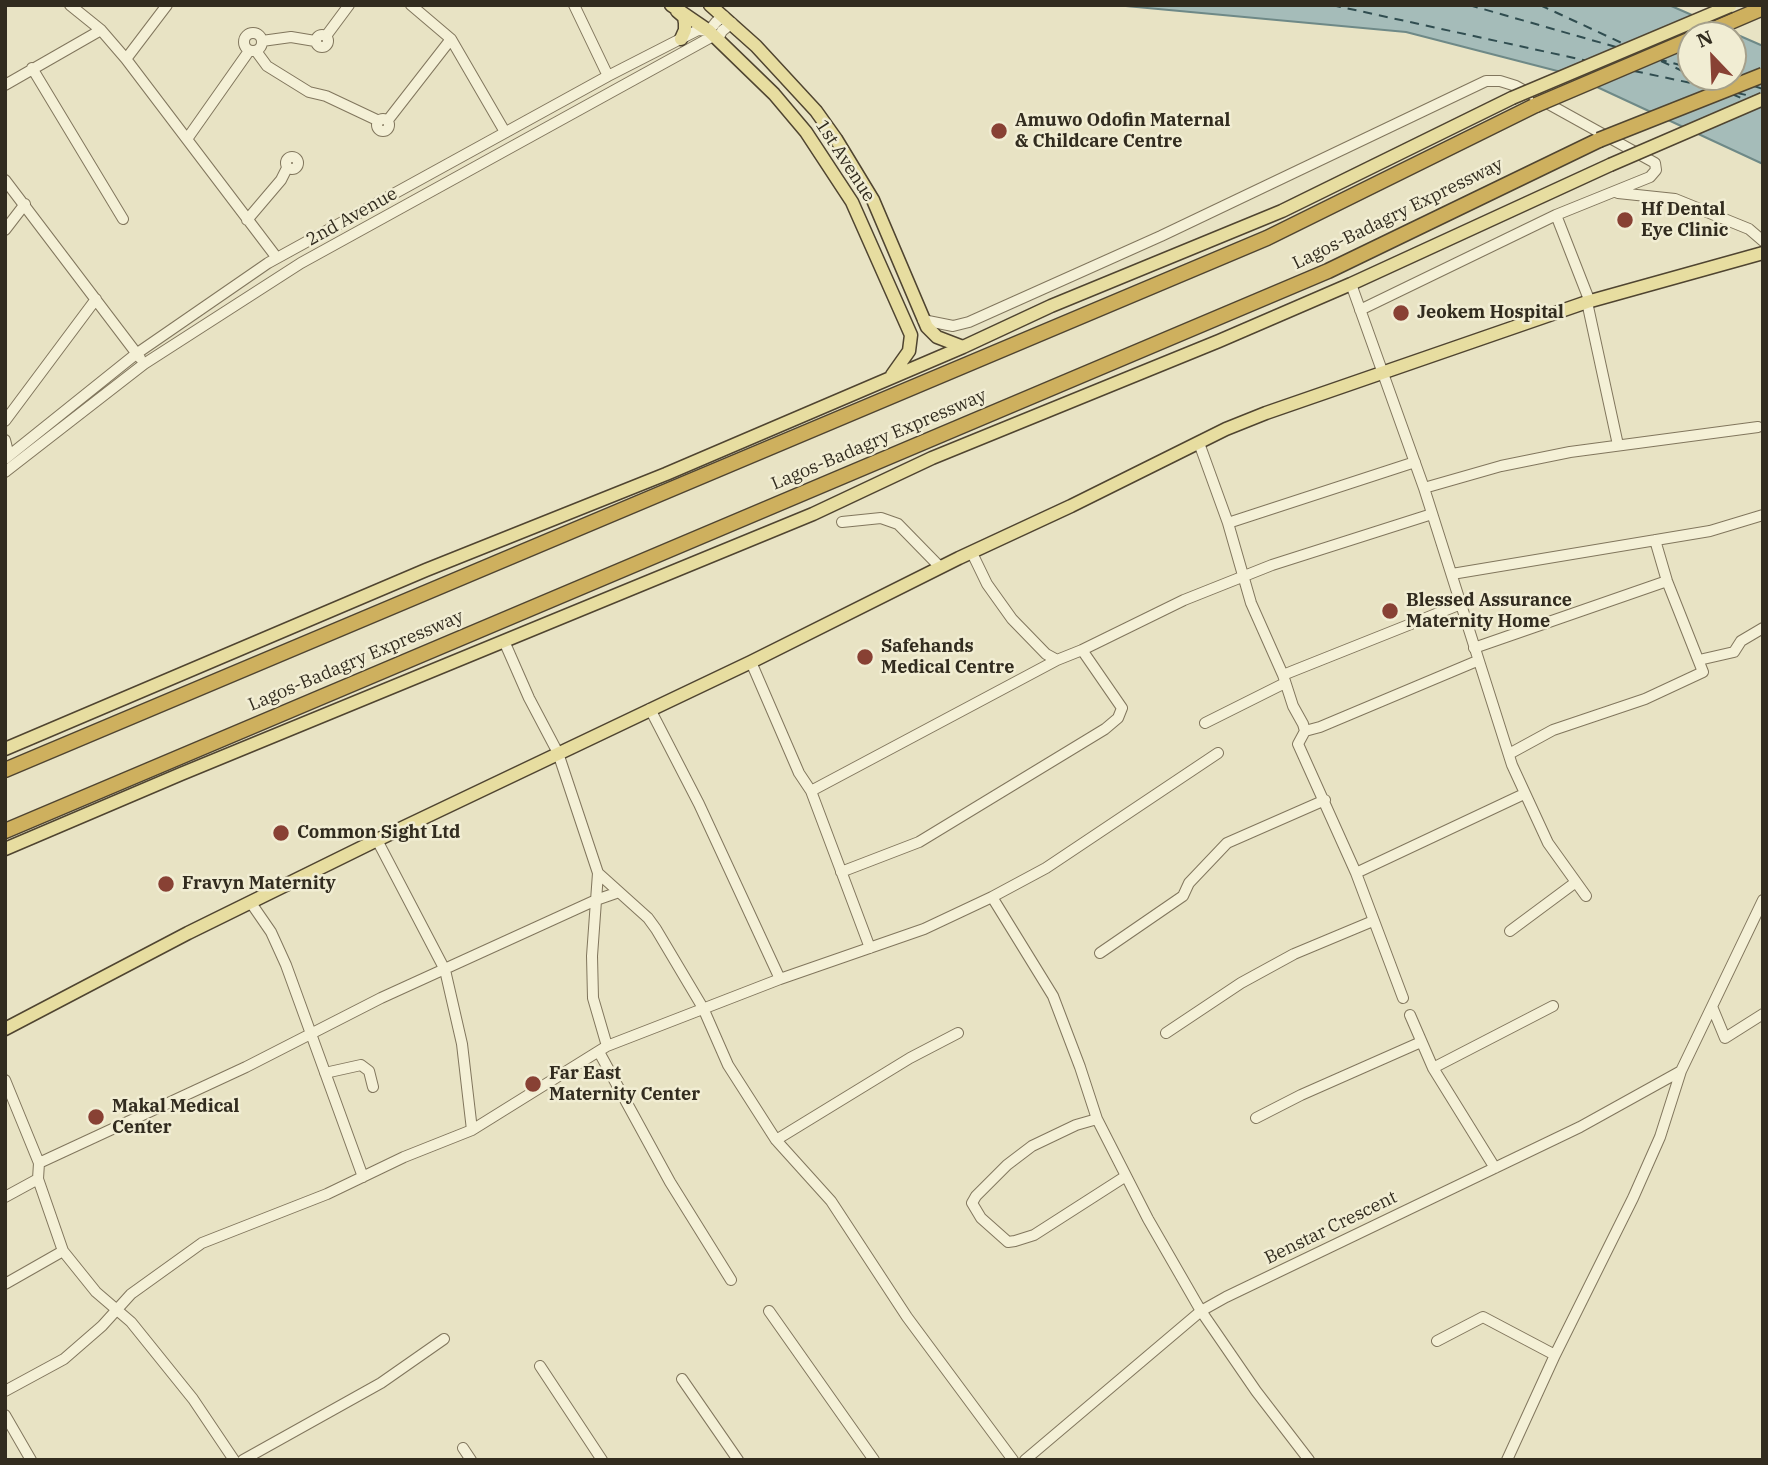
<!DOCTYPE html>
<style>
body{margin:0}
#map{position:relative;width:1768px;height:1465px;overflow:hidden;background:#e8e3c4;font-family:"IBM Plex Serif",serif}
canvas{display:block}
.frame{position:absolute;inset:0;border:7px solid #322c1f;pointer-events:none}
.north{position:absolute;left:1677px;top:21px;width:70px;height:70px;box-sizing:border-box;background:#f1edd3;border:2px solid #a5a08b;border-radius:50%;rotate:337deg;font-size:19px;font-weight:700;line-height:28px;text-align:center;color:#322c1f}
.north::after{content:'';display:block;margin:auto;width:24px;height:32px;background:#884134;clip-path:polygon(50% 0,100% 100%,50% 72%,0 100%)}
</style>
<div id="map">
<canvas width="1768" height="1465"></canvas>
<div class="frame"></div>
<div class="north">N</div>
</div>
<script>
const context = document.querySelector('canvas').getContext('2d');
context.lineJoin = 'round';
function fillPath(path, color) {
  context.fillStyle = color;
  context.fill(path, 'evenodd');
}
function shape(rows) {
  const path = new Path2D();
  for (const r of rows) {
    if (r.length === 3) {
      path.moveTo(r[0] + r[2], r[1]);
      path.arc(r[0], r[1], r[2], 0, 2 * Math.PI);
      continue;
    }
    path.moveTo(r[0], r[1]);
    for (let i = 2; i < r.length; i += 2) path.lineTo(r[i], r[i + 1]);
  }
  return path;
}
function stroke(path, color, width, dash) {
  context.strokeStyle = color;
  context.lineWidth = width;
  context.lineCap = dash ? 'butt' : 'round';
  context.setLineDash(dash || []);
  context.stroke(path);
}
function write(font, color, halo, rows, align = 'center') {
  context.font = font + ' "IBM Plex Serif",serif';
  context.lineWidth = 5;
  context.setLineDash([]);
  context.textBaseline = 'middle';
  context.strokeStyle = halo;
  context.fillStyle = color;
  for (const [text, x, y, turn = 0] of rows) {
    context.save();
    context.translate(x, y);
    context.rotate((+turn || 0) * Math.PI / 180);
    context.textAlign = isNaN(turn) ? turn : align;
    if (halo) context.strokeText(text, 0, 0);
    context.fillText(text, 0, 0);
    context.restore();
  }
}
const water = shape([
 [1115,5,1669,5,1763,46,1763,164,1569,74,1406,32,1115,5],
 [1691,35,1733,35,1733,77,1691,77,1691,35]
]);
fillPath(water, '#a5bcb9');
stroke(water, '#6e8987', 2);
stroke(shape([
 [1332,5,1588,61],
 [1469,5,1616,47],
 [1540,5,1624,44],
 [1658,59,1691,68],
 [1661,61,1691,75],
 [1634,71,1715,88],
 [1696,77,1717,87],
 [1722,77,1731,80],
 [1754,86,1763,89],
 [1737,93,1756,97],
 [1732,94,1746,100]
]), '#304d50', 2, [9, 7]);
const minor = shape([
 [70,5,101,30,126,59,277,258],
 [411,5,451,39,505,132],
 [574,5,608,76],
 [253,42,9],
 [322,41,6],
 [326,36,349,5],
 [262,41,291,37,315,41],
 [256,51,267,66,309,92,326,96,379,121],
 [126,59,167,5],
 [32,68,123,219],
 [5,85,101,30],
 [383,125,6],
 [388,120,451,39],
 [187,139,249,51],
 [292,163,6],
 [5,180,140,358],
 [1618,193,1675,199,1749,229,1763,241],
 [1556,215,1590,302],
 [247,220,281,180,287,168],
 [5,230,25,204],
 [1351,284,1424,488,1512,765,1548,843,1586,896],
 [1587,302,1618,445],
 [923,320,953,326,969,322,1161,236,1486,81,1500,81,1516,86,1655,163,1656,170,1650,177,1556,215,1360,310],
 [5,421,96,299],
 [5,440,9,456],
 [1199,443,1228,523,1251,603,1283,675,1293,706,1303,724,1305,731,1298,744,1356,873,1403,998],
 [5,459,136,354,268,263,608,76,698,30,709,31,716,22,724,16],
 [5,472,144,364,301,263,713,36,718,39,722,31,732,23],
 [1424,488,1501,466,1570,452,1758,427],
 [842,522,881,518,898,524,940,567],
 [1228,523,1415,462],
 [972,553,987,584,1012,619,1046,654,1057,660],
 [1452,574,1710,531,1763,515],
 [504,641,529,698,558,753,598,873,648,918,656,929,703,1008,728,1065,776,1140,831,1201,907,1317,1013,1460],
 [1474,648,1667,581],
 [1082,650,1184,600,1272,565,1432,514],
 [1699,660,1734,652,1741,641,1763,628],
 [751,662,799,773,811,791,870,948],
 [1283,675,1461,604],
 [650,709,699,804,780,979],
 [1205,723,1285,683],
 [1305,731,1320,727,1477,661],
 [1509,754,1553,730,1645,699,1703,672,1667,581,1655,540],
 [811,791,1057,660,1082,650,1122,708,1118,718,1105,729,919,842,841,872],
 [377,840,445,970,462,1044,472,1130],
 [598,873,592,956,593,998,607,1046],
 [1356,873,1524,794],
 [992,897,1053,996,1080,1067,1097,1119,1148,1219,1201,1311,1256,1391,1309,1460],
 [251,903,271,932,286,965,363,1177],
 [1510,931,1576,882],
 [1100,953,1183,896,1189,883,1227,843,1325,800],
 [1713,1009,1725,1038,1763,1014],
 [1410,1015,1433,1068,1495,1168],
 [1166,1033,1241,983,1294,954,1373,921],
 [599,1052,670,1182,731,1280],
 [1433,1068,1553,1006],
 [325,1073,361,1065,369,1071,373,1087],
 [5,1080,39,1163,38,1179,63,1251,96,1292,131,1322,193,1399,234,1460],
 [1256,1118,1301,1095,1421,1042],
 [1097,1119,1076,1125,1032,1146,1007,1165,976,1196,972,1203,981,1218,1008,1242,1015,1241,1034,1235,1126,1176],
 [776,1140,910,1058,958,1033],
 [39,1163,246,1067,381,998,596,900,619,892],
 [5,1197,38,1179],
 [5,1284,63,1251],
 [769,1311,874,1460],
 [1437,1341,1483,1317,1555,1355],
 [540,1366,602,1460],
 [682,1379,738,1460],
 [5,1391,64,1359,102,1326,131,1294,202,1243,327,1194,404,1157,472,1130,607,1046,780,979,924,929,992,897,1046,868,1218,753],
 [5,1415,31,1460],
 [463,1448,471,1460],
 [243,1460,381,1383,444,1339],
 [1025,1460,1201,1311,1226,1297,1580,1127,1681,1071],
 [1507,1460,1555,1355,1633,1198,1660,1137,1681,1071,1763,900]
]);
const major = shape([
 [671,5,709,31,774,94,806,132,852,202,911,335,909,351,892,375],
 [710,5,756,46,816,111,836,139,873,200,927,327,937,337,963,347],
 [677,11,684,17,685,23,685,30,681,39],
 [5,749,426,570,666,474,963,347,1051,306,1282,211,1512,98],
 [5,849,181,774,813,514,932,458,1219,341,1351,284,1610,165],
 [5,1029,188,933,377,840,751,662,959,558,1071,506,1226,429,1266,413,1587,302,1763,253]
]);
const highway = shape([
 [1700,35,1763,8],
 [5,770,1267,238,1536,105],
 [5,831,1328,271,1599,140]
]);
stroke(minor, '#81765d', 12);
stroke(major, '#4f4430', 15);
stroke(highway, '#4f4430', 17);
stroke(minor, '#f4f0d6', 10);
stroke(major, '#e7dda0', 12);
stroke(highway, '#ceb05e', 14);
const majorBridge = shape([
 [1512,98,1730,6],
 [1610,165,1763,99]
]);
const highwayBridge = shape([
 [1536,105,1691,39],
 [1599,140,1763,75]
]);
stroke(majorBridge, '#4f4430', 15, []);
stroke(highwayBridge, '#4f4430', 17, []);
stroke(majorBridge, '#e7dda0', 12);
stroke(highwayBridge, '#ceb05e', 14);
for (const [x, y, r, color] of [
 [999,131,9,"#884134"],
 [1625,220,9,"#884134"],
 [1401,313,9,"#884134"],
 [1390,611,9,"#884134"],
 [865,657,9,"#884134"],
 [281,833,9,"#884134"],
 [166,884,9,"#884134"],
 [533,1084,9,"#884134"],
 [96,1117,9,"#884134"]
]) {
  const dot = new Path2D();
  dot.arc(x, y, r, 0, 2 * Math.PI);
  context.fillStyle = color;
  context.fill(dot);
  stroke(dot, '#f1edd3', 2.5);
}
write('bold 18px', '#322c1f', '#f1edd3', [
 ["Amuwo Odofin Maternal",1015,121],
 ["& Childcare Centre",1015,142],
 ["Hf Dental",1641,210],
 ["Eye Clinic",1641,231],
 ["Jeokem Hospital",1417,313],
 ["Blessed Assurance",1406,601],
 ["Maternity Home",1406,622],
 ["Safehands",881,647],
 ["Medical Centre",881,668],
 ["Common Sight Ltd",297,833],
 ["Fravyn Maternity",182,884],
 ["Far East",549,1074],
 ["Maternity Center",549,1095],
 ["Makal Medical",112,1107],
 ["Center",112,1128]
], 'left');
write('18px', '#322c1f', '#f1edd3', [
 ["1st Avenue",845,161,57],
 ["Lagos-Badagry Expressway",1398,214,-26],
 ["2nd Avenue",352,217,-29],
 ["Lagos-Badagry Expressway",879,440,-23],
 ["Lagos-Badagry Expressway",356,661,-23],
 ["Benstar Crescent",1331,1228,-26]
]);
</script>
